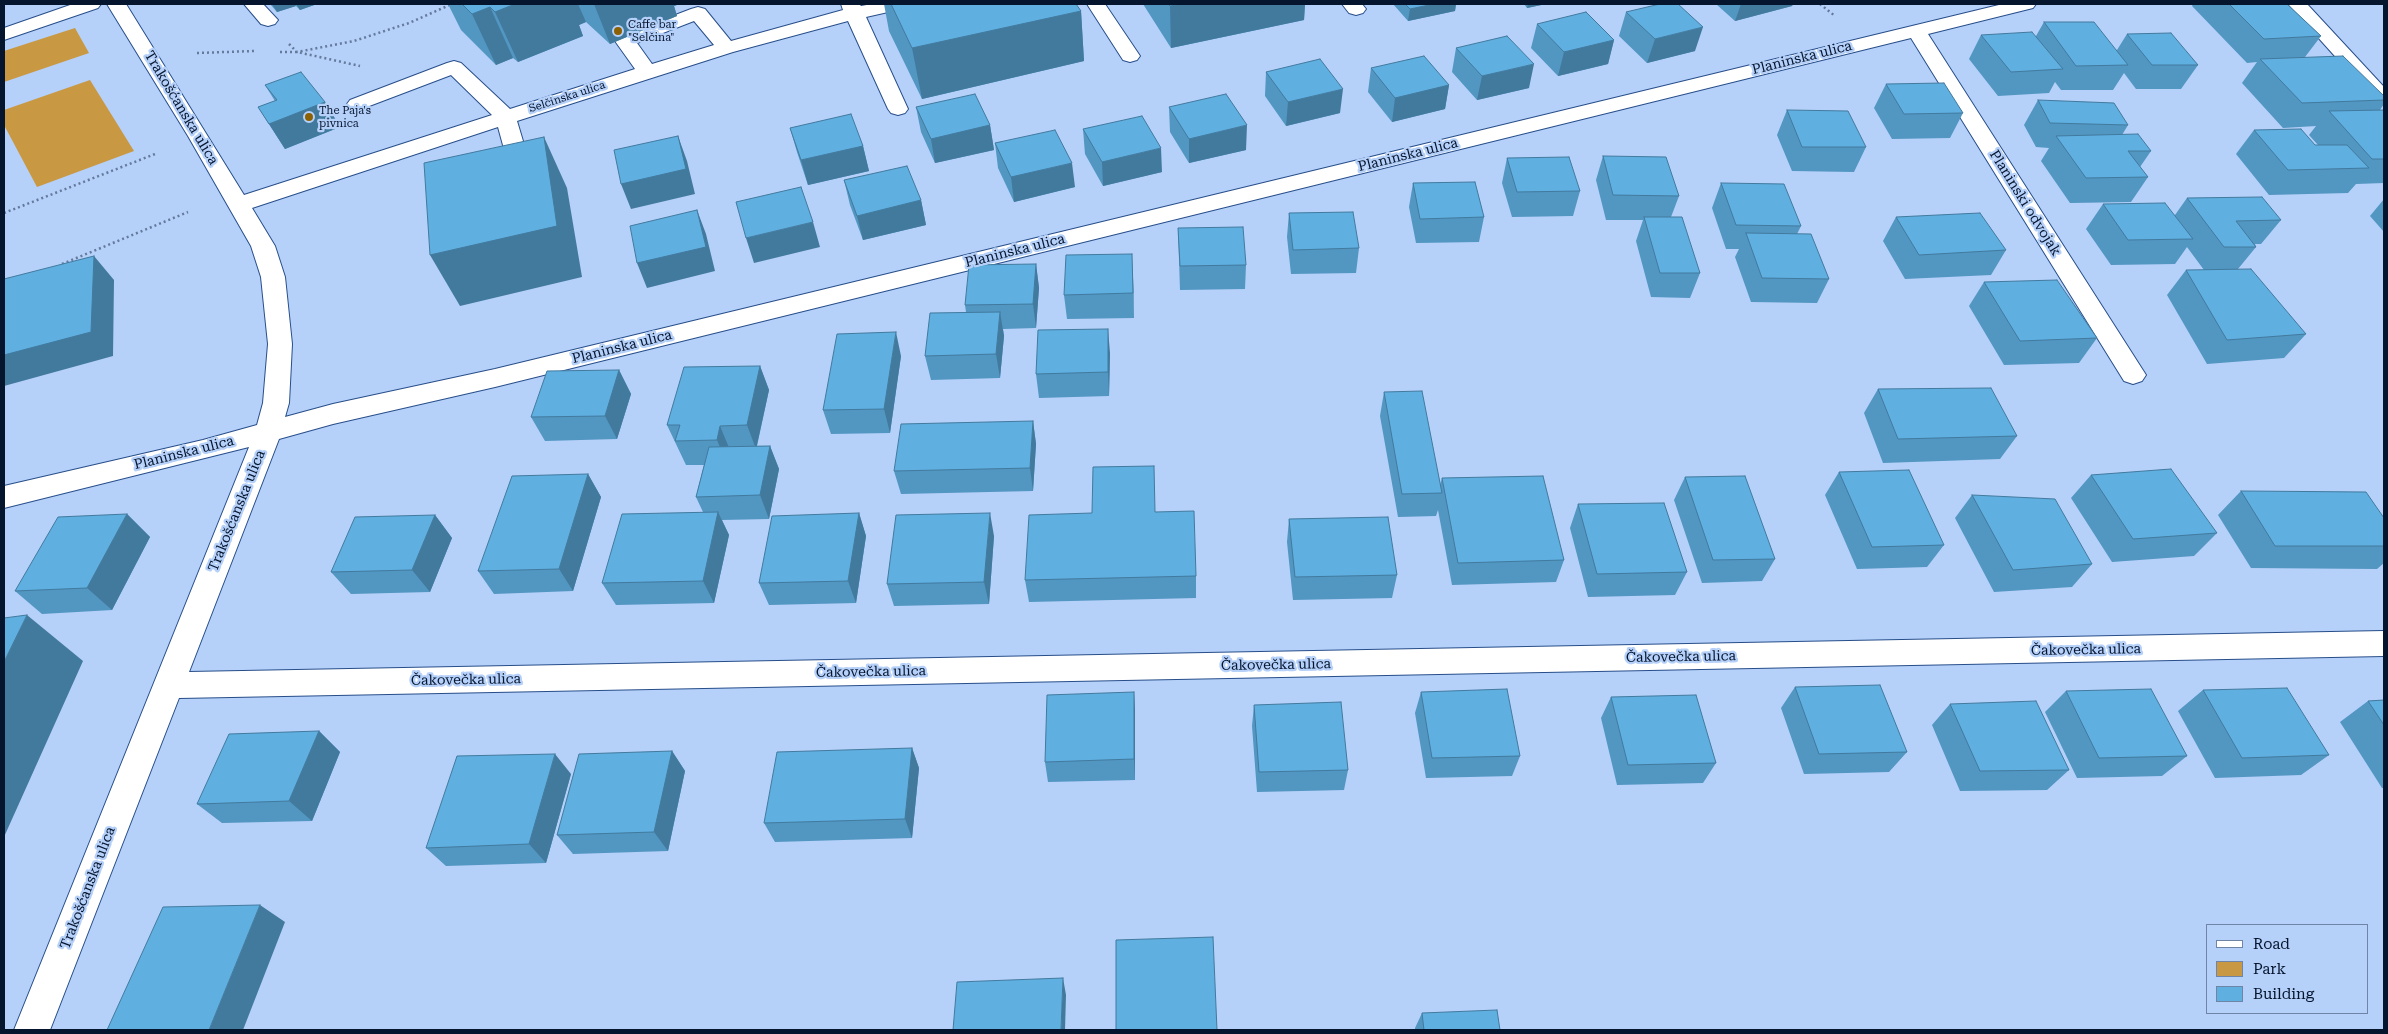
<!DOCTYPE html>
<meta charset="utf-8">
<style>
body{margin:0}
#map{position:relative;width:2388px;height:1034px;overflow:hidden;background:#b5d0f9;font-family:"Roboto Serif",serif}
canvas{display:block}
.frame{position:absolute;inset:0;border:5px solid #06152e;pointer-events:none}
.legend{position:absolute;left:2206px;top:924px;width:162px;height:90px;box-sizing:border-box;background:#b5d0f9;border:1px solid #6f85a8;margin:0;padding:6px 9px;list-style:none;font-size:15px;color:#06152e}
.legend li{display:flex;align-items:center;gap:10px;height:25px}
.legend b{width:25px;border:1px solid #6f85a8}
</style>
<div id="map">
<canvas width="2388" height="1034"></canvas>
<div class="frame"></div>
<ul class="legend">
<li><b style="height:6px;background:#fff"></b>Road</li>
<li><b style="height:14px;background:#c99842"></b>Park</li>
<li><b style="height:14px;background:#5fafe1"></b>Building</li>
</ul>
</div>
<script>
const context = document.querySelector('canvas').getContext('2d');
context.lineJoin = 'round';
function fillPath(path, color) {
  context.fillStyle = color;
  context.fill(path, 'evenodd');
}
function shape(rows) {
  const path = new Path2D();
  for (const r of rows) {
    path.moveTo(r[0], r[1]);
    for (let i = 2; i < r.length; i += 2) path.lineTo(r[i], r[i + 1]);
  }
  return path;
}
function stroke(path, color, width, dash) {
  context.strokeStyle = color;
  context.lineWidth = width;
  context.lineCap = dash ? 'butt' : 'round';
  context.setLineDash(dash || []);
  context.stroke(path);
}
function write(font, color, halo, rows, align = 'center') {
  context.font = font + ' "Roboto Serif",serif';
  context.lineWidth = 4.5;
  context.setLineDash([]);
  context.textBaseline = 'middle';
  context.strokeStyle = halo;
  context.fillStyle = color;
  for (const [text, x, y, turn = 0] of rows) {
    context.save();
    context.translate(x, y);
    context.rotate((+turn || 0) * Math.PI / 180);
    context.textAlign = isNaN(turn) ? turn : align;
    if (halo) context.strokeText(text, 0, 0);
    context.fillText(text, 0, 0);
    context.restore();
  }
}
fillPath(shape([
 [75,28,89,53,4,82,4,51],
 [90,80,134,151,37,187,4,125,4,110]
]), '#c99842');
const minor = shape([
 [73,4,101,4,98,8,4,40,4,28,73,4],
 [107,4,126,4,244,195,492,115,451,75,364,108,357,110,350,108,347,104,350,100,447,63,454,61,461,63,510,109,635,69,615,41,618,37,691,9,698,7,705,9,731,41,843,10,841,4,859,4,861,6,872,4,909,4,906,8,866,17,908,109,905,113,898,115,891,113,888,109,848,21,733,52,517,121,534,178,531,183,523,185,515,183,512,178,498,127,252,208,275,246,285,277,292,344,289,403,285,417,333,404,495,369,2003,4,2036,4,2033,8,1928,34,2146,375,2142,381,2133,384,2124,381,1911,38,495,387,333,424,279,439,189,672,2384,631,2384,656,179,698,50,1030,14,1030,249,447,4,508,4,486,203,440,257,425,263,403,268,344,261,277,251,246,188,136,107,4],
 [694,21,714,45,652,64,637,43,694,21],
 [244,4,263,4,278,20,275,24,268,26,261,24,244,4],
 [1087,4,1105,4,1140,56,1137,60,1130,62,1123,60,1087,4],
 [1342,4,1362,4,1366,9,1363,13,1356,15,1349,13,1342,4],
 [2288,4,2307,4,2384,87,2384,105,2377,103,2288,4]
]);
stroke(minor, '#274e8a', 2);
stroke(shape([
 [1820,4,1835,16],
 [289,44,297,52,354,41,409,23,452,4],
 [280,52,297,52,360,66],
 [197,53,254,51],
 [4,213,155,154],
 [62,264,188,212]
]), '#647a9b', 2.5, [2, 3]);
fillPath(minor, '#fff');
fillPath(shape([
 [270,4,317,4,300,10,296,6,277,12],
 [448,4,680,4,674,6,677,16,610,44,586,22,579,25,583,36,518,62,513,58,496,65,461,30],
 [884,4,1076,4,1081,11,1084,61,922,99,889,31],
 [1143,4,1305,4,1304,20,1171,48],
 [1393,4,1456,4,1455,11,1408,21],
 [1524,4,1546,4,1527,8],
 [1716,4,1793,4,1792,6,1735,21],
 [2193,4,2287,4,2321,36,2305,57,2384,96,2384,104,2380,110,2384,110,2384,183,2356,184,2348,193,2269,195,2236,154,2254,130,2315,145,2318,145,2309,135,2316,126,2283,128,2242,83,2257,62,2247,63,2192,6],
 [1626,12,1695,51,1647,63,1619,36],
 [2044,22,2117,50,2127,34,2198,65,2181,89,2136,89,2124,73,2113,90,2061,90,2055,82,2049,93,1998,96,1969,59,1981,35,2036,36],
 [1537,24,1614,40,1608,64,1558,76,1531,48],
 [1456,48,1529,88,1477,100,1452,72],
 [1371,68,1449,85,1445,109,1392,122,1368,92],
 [1266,72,1340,113,1286,126,1265,96],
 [1886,84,1963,113,1950,138,1892,139,1874,108],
 [265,85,325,102,340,127,285,149,258,107,275,101],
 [2038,100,2128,125,2122,135,2151,151,2140,167,2148,177,2131,202,2070,203,2041,161,2049,148,2036,147,2024,125],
 [916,107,990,125,994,150,935,163,921,132],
 [1169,107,1246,150,1189,163,1170,132],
 [1787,110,1866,147,1854,172,1792,171,1777,135],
 [790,128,863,146,869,171,808,185,797,152],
 [1083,129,1162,172,1103,186,1085,154],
 [995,143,1075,187,1014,202,998,168],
 [1603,156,1679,196,1671,217,1700,273,1690,298,1651,297,1636,241,1643,220,1606,220,1596,180],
 [1507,158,1580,191,1573,216,1512,217,1502,183],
 [844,180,921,200,926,225,863,240,850,205],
 [1413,183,1484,217,1479,242,1416,243,1409,207],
 [1721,183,1801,226,1797,234,1829,279,1817,303,1751,302,1735,257,1739,249,1726,249,1712,208],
 [2187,198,2281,220,2261,244,2255,244,2256,247,2238,269,2306,334,2284,358,2207,364,2167,295,2186,270,2204,270,2187,247,2175,264,2111,265,2086,229,2103,204,2175,215],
 [2384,199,2384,232,2370,216],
 [1289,213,1359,248,1356,273,1291,274,1287,237],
 [1896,217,2006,250,1991,275,1905,279,1883,241],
 [1178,228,1246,265,1245,289,1180,290],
 [1036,264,1039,288,1036,328,1003,329,1004,336,1000,378,931,380,925,356,966,312,965,305],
 [1133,278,1134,318,1067,319,1064,295],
 [1984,282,2097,338,2079,363,2004,365,1969,306],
 [1110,353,1109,396,1039,398,1036,374],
 [901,356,890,433,831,434,823,410],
 [760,366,769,390,757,446,770,446,779,469,769,519,722,520,729,535,714,603,616,605,602,583,703,512,696,497,704,465,686,465,667,425],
 [619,370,631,394,617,439,545,441,531,417],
 [1878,389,2017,436,2000,459,1883,463,1864,413],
 [1384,392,1440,485,1442,478,1564,560,1556,582,1452,585,1438,510,1436,516,1398,517,1380,416],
 [1033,421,1036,444,1033,491,901,494,894,471],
 [1839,472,1944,545,1927,567,1857,569,1825,495],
 [588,474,601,497,573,591,494,594,478,571],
 [2091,475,2217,533,2194,556,2112,562,2071,498],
 [1685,477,1775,559,1762,581,1702,583,1674,500],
 [2241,491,2384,518,2384,563,2377,569,2251,568,2218,515],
 [1972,495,2092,564,2072,587,1994,592,1955,518],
 [1578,504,1687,572,1675,595,1588,597,1570,528],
 [1156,512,1196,576,1196,598,1029,602,1025,580],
 [859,513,866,536,856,603,769,605,759,583],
 [127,514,150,537,112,610,42,614,15,591],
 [435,515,452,538,430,592,351,594,331,572],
 [1289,519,1397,575,1392,598,1293,600,1287,542],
 [994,536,989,604,894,606,887,584],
 [1795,687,1907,752,1889,772,1804,774,1781,708],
 [2203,690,2329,755,2301,775,2215,778,2178,711],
 [2066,691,2187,756,2162,776,2077,778,2045,712],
 [1134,692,1135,713,1135,780,1048,782,1045,762],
 [1421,692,1520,756,1512,776,1426,778,1415,713],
 [1611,697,1716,763,1703,783,1617,785,1601,718],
 [2384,700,2384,788,2382,788,2340,722,2368,701],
 [1950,704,2069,770,2047,790,1960,791,1932,725],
 [1254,705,1348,770,1344,790,1257,792,1252,726],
 [319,731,340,752,312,821,222,823,197,804],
 [912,748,919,768,912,838,775,842,764,823],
 [672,751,685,771,668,851,573,854,557,835],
 [571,774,546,863,446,866,426,848],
 [1422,1013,1500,1030,1415,1030,1415,1028]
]), '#5296c2');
fillPath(shape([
 [272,4,294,4,296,6,277,12],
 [296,4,317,4,300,10],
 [515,4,578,4,586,22,579,25,583,36,518,62,495,12],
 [594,4,680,4,674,6,677,16,610,44],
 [1182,4,1305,4,1304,20,1171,48,1170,6],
 [1434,4,1456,4,1455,11,1408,21,1410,9],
 [1528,4,1546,4,1527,8],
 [1741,4,1793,4,1792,6,1735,21],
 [490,7,513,58,496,65,472,14],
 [1081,11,1084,61,922,99,912,48],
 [1703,27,1695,51,1647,63,1655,39],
 [1614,40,1608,64,1558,76,1564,52],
 [1534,64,1529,88,1477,100,1482,76],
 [1449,85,1445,109,1392,122,1395,98],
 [1343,89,1340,113,1286,126,1288,102],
 [325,102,340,127,285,149,269,124],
 [990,125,994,150,935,163,931,139],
 [1247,125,1246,150,1189,163,1189,139],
 [678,136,687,161,695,194,631,209,621,184],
 [544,137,567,188,582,277,460,306,430,255],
 [863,146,869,171,808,185,801,160],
 [1161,148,1162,172,1103,186,1102,162],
 [1072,163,1075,187,1014,202,1011,177],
 [921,200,926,225,863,240,857,216],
 [697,210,706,234,715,271,647,288,637,263],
 [813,222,820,247,754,263,746,238],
 [1132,254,1133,278,1134,318,1133,293],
 [94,256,114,280,113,356,4,386,4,355],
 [1036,264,1039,288,1036,328,1033,304],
 [1000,312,1004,336,1000,378,996,354],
 [1108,329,1110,353,1109,396,1108,372],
 [896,332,901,356,890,433,884,409],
 [760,366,769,390,756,449,747,425],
 [619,370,631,394,617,439,605,416],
 [1033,421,1036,444,1033,491,1030,468],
 [720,426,730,450,727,464,717,440],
 [770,446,779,469,769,519,760,495],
 [588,474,601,497,573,591,559,569],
 [718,512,729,535,714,603,703,581],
 [859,513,866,536,856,603,848,581],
 [990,513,994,536,989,604,984,582],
 [127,514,150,537,112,610,87,588],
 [435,515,452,538,430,592,412,570],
 [27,615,83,661,4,837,4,662],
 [1134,692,1135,713,1135,780,1134,759],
 [319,731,340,752,312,821,289,801],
 [912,748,919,768,912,838,905,819],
 [672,751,685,771,668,851,654,832],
 [555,754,571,774,546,863,529,844],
 [260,905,285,922,243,1030,209,1030],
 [1063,978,1066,995,1065,1030,1061,1030]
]), '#427a9e');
const building = shape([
 [462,4,515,4,495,12,490,7,472,14,462,4],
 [891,4,1076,4,1081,11,912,48,891,4],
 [1168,4,1182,4,1170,6,1168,4],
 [1405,4,1434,4,1410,9,1405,4],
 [1660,4,1678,4,1703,27,1655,39,1626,12,1660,4],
 [2229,4,2287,4,2321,36,2264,39,2229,4],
 [1586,12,1614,40,1564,52,1537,24,1586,12],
 [2044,22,2094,22,2128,65,2076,66,2044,22],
 [2032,32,2063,69,2011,72,1981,35,2032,32],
 [2171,33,2198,65,2152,65,2127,34,2171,33],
 [1507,36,1534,64,1482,76,1456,48,1507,36],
 [1424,56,1449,85,1395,98,1371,68,1424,56],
 [2343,56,2384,96,2384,100,2302,103,2260,59,2343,56],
 [1320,59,1343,89,1288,102,1266,72,1320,59],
 [301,72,325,102,269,124,258,107,277,100,265,85,301,72],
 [1944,83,1963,113,1904,114,1886,84,1944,83],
 [975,94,990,125,931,139,916,107,975,94],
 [1226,94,1247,125,1189,139,1169,107,1226,94],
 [2038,100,2114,103,2128,125,2050,123,2038,100],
 [1787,110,1848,111,1866,147,1802,147,1787,110],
 [2384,110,2384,159,2372,159,2329,111,2384,110],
 [851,114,863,146,801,160,790,128,851,114],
 [1142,116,1161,148,1102,162,1083,129,1142,116],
 [2301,129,2315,145,2347,145,2369,168,2288,170,2254,130,2301,129],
 [1055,130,1072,163,1011,177,995,143,1055,130],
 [2138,134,2151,151,2128,151,2148,177,2086,178,2056,136,2138,134],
 [678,136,686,169,621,184,614,150,678,136],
 [544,137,557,226,430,255,424,163,544,137],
 [1603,156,1666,157,1679,196,1613,195,1603,156],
 [1569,157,1580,191,1517,192,1507,158,1569,157],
 [907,166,921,200,857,216,844,180,907,166],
 [1475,182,1484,217,1420,219,1413,183,1475,182],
 [1721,183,1784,184,1801,226,1736,225,1721,183],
 [801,187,813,222,746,238,736,202,801,187],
 [2262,197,2281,220,2236,221,2256,247,2224,247,2187,198,2262,197],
 [2165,203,2193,239,2128,240,2103,204,2165,203],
 [697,210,706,247,637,263,630,226,697,210],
 [1353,212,1359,248,1293,250,1289,213,1353,212],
 [1980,213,2006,250,1919,255,1896,217,1980,213],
 [1644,217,1682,217,1700,273,1660,273,1644,217],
 [1243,227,1246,265,1180,266,1178,228,1243,227],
 [1746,233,1811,234,1829,279,1762,278,1746,233],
 [1132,254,1133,293,1064,295,1066,255,1132,254],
 [94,256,91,332,4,355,4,279,94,256],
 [1036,264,1033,304,965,305,969,265,1036,264],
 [2251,269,2306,334,2227,340,2186,270,2251,269],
 [2057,280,2097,338,2020,341,1984,282,2057,280],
 [1000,312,996,354,925,356,930,313,1000,312],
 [1108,329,1108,372,1036,374,1038,330,1108,329],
 [896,332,884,409,823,410,837,334,896,332],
 [760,366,747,425,720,426,717,440,675,441,680,425,667,425,684,367,760,366],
 [619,370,605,416,531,417,547,371,619,370],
 [1991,388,2017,436,1898,439,1878,389,1991,388],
 [1422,391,1442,493,1402,494,1384,392,1422,391],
 [1033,421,1030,468,894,471,901,424,1033,421],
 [770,446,760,495,696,497,709,447,770,446],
 [1154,466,1155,512,1194,511,1196,576,1025,580,1029,515,1092,513,1093,467,1154,466],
 [2171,469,2217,533,2133,539,2091,475,2171,469],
 [1909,470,1944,545,1872,547,1839,472,1909,470],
 [588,474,559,569,478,571,512,476,588,474],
 [1543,476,1564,560,1458,563,1442,478,1543,476],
 [1745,476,1775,559,1713,560,1685,477,1745,476],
 [2241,491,2366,492,2384,518,2384,546,2275,546,2241,491],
 [1972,495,2055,499,2092,564,2013,570,1972,495],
 [1664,503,1687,572,1597,574,1578,504,1664,503],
 [718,512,703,581,602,583,622,514,718,512],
 [859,513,848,581,759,583,772,516,859,513],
 [990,513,984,582,887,584,896,515,990,513],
 [127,514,87,588,15,591,58,517,127,514],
 [435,515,412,570,331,572,355,517,435,515],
 [1388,517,1397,575,1295,577,1289,519,1388,517],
 [27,615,4,662,4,618,27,615],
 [1880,685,1907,752,1819,754,1795,687,1880,685],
 [2287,688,2329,755,2242,758,2203,690,2287,688],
 [1507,689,1520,756,1432,758,1421,692,1507,689],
 [2151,689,2187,756,2099,758,2066,691,2151,689],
 [1134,692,1134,759,1045,762,1047,695,1134,692],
 [1696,695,1716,763,1628,765,1611,697,1696,695],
 [2384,700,2384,725,2368,701,2384,700],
 [2036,701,2069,770,1980,771,1950,704,2036,701],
 [1341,702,1348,770,1259,772,1254,705,1341,702],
 [319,731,289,801,197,804,229,734,319,731],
 [912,748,905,819,764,823,777,752,912,748],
 [672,751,654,832,557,835,579,754,672,751],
 [555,754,529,844,426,848,457,756,555,754],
 [260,905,209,1030,107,1030,163,907,260,905],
 [1213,937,1217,1030,1116,1030,1116,940,1213,937],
 [1063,978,1061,1030,953,1030,957,982,1063,978],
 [1497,1010,1500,1030,1424,1030,1422,1013,1497,1010]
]);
fillPath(building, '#5fafe1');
stroke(building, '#427a9e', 1);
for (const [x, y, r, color] of [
 [618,31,5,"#8c6104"],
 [309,117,5,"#8c6104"]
]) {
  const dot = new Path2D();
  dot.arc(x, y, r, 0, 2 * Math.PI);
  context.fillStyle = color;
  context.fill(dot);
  stroke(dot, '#b5d0f9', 2);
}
write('11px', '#06152e', '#b5d0f9', [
 ["Caffe bar",628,25],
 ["\"Selčina\"",628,38],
 ["The Paja's",319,111],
 ["pivnica",319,124]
], 'left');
write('11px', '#06152e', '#b5d0f9', [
 ["Selčinska ulica",567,97,-18]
]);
write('14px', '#06152e', '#b5d0f9', [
 ["Planinska ulica",1802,58,-14],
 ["Trakošćanska ulica",181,108,59],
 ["Planinska ulica",1408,155,-14],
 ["Planinski odvojak",2025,203,58],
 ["Planinska ulica",1015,251,-14],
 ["Planinska ulica",622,347,-14],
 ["Planinska ulica",184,453,-14],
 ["Trakošćanska ulica",237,511,-68],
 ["Čakovečka ulica",2086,650,-1],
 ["Čakovečka ulica",1681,657,-1],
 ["Čakovečka ulica",1276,665,-1],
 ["Čakovečka ulica",871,672,-1],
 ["Čakovečka ulica",466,680,-1],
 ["Trakošćanska ulica",88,888,-69]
]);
</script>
